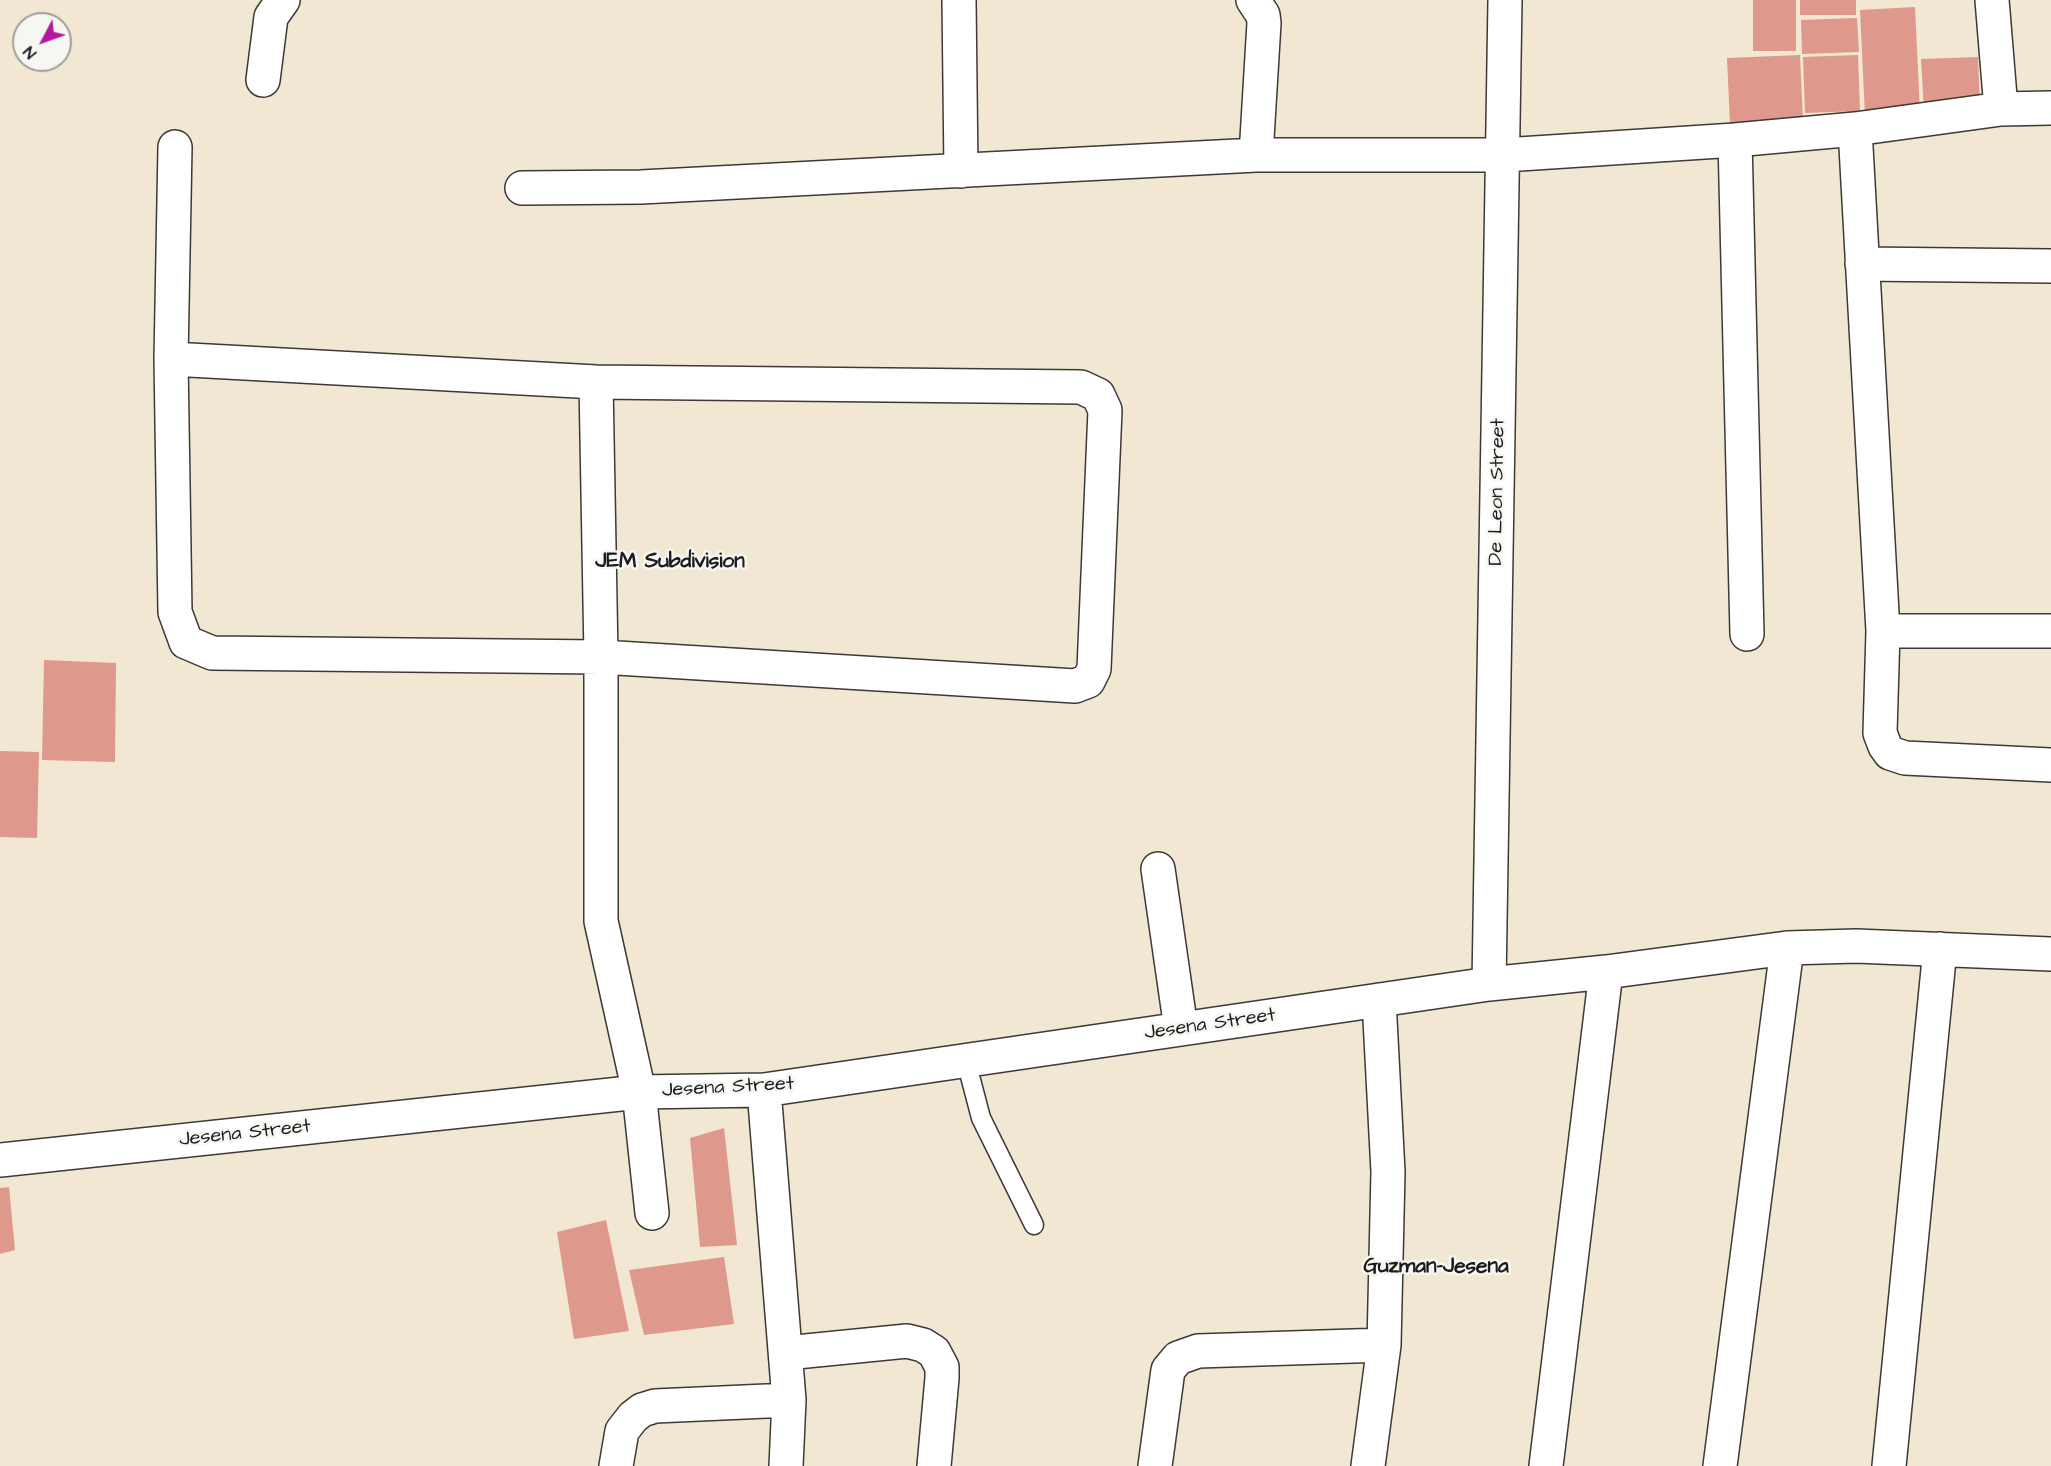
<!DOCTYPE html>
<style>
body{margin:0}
#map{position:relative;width:2051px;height:1466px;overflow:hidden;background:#f2e7d2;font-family:"Architects Daughter",sans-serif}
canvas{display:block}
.north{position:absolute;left:12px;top:12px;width:60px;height:60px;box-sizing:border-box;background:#f6f6f2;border:2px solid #9f9f9c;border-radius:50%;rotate:229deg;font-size:16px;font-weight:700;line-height:24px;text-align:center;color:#1c1c1c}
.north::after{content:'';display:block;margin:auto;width:21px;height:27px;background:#b5179e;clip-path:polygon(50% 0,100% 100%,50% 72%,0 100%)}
</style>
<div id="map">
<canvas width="2051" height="1466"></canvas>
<div class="north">N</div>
</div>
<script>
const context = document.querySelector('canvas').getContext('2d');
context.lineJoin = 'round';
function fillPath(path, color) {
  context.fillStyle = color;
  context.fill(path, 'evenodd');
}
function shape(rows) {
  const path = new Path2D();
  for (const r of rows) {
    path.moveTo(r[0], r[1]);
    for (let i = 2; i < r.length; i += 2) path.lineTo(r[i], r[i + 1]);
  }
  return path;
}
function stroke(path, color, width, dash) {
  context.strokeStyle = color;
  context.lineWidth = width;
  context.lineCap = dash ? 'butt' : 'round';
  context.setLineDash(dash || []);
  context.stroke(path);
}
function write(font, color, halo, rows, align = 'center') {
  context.font = font + ' "Architects Daughter",sans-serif';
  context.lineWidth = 5;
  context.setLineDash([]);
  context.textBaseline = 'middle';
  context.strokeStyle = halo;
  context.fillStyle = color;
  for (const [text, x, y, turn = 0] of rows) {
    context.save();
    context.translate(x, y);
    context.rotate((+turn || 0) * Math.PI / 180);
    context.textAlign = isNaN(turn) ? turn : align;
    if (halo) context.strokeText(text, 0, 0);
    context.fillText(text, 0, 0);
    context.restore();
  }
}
fillPath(shape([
 [1753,0,1796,0,1796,51,1753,51],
 [1800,0,1856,0,1856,15,1800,15],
 [1915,7,1920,113,1865,116,1860,10],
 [1857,18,1859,52,1802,54,1801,20],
 [1800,55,1803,121,1730,124,1727,58],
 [1858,55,1860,111,1805,113,1803,57],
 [1978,57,1980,108,1924,111,1921,59],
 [44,660,116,663,115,762,42,760],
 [0,751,39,752,37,838,0,837],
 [724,1128,737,1245,700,1247,690,1138],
 [9,1187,15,1250,0,1254,0,1188],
 [606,1220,629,1331,574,1339,557,1232],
 [724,1257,734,1324,644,1335,629,1270]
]), '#df988c');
const service = shape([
 [966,1061,981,1118,1034,1225]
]);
const minor = shape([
 [959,0,961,171],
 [1253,0,1263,15,1264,23,1256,155],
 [1992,0,2001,109],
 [263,80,271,17,283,0],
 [1855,129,1883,631,1880,733,1885,746,1890,753,1905,758,2051,765],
 [1735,140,1747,634],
 [522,188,641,187,1256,155,1504,155,1735,140,1855,129,2001,109,2051,108],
 [1862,264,2051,266],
 [171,359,596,382,1081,387,1098,395,1105,410,1094,669,1088,681,1075,686,601,657,212,653,186,642,175,612,171,359,175,147],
 [596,382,601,657,601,921,639,1092,652,1213],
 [1883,631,2051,631],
 [1158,869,1181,1029],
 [1489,984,1505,0],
 [764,1090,789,1400,786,1466],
 [0,1160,639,1092,764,1090,1489,984,1606,972,1787,948,1856,946,2051,954],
 [786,1353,907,1341,923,1345,934,1352,942,1367,942,1378,934,1466],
 [616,1466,622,1431,633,1417,642,1410,655,1406,789,1400],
 [1155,1466,1168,1370,1178,1358,1198,1351,1384,1345],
 [1368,1466,1384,1345,1388,1172,1379,1000],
 [1546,1466,1606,972],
 [1720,1466,1787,948],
 [1889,1466,1940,949]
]);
stroke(service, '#3c3a37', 21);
stroke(minor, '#3c3a37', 36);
stroke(service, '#fff', 18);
stroke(minor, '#fff', 33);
write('20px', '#1c1c1c', '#f6f6f2', [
 ["De Leon Street",1498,492,-89],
 ["Jesena Street",1210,1025,-8],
 ["Jesena Street",728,1088,-3],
 ["Jesena Street",245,1134,-6]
]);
write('bold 21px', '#1c1c1c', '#f6f6f2', [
 ["JEM Subdivision",670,563],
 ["Guzman-Jesena",1436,1268]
]);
</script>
